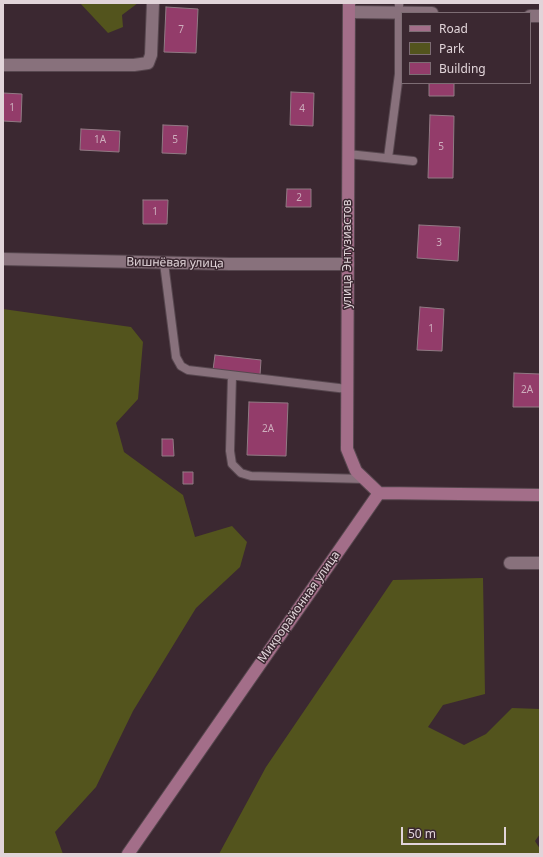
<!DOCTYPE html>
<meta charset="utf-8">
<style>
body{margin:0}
#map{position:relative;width:543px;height:857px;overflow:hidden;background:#3b2831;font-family:"Noto Sans",sans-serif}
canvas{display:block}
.frame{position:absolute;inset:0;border:4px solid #e1d4d9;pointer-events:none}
.legend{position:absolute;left:401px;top:12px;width:130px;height:72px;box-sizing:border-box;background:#3b2831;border:1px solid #7d6d74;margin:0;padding:5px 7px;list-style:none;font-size:12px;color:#e1d4d9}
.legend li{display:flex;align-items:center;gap:8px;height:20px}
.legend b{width:20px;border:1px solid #7d6d74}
.scale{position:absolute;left:401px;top:827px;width:105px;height:18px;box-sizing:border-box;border:2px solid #e1d4d9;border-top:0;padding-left:5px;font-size:12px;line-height:14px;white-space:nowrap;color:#e1d4d9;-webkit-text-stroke:3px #3b2831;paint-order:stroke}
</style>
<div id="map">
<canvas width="543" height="857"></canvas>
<div class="frame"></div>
<ul class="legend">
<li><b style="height:5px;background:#a36e89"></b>Road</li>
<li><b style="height:11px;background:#53541d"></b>Park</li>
<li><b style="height:11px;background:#933c6a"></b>Building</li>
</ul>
<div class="scale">50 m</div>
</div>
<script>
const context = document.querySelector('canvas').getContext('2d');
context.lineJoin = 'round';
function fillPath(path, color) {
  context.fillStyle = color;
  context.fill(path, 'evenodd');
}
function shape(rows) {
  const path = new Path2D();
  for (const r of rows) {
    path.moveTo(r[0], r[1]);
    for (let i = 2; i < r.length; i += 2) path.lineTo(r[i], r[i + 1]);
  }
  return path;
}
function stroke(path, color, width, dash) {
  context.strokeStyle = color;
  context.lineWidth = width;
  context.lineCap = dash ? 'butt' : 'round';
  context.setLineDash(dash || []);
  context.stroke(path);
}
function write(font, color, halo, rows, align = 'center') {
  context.font = font + ' "Noto Sans",sans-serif';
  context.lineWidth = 3;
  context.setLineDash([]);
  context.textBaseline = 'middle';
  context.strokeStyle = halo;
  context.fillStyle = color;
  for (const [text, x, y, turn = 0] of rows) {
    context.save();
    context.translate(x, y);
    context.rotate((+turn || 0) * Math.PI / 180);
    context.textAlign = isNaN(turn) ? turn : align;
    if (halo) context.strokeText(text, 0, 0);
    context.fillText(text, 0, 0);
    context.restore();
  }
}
fillPath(shape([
 [80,3,138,3,122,15,123,27,108,33],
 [3,309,131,327,143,342,138,399,116,423,124,452,183,495,195,537,232,526,247,542,240,567,196,608,133,711,96,787,55,832,63,854,3,854],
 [483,578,485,694,443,705,428,727,464,745,486,734,512,708,540,709,540,834,535,841,540,849,540,854,219,854,266,767,393,580]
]), '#53541d');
const building = shape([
 [166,7,198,9,196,53,164,52,166,7],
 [429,83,454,83,454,96,429,96,429,83],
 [291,92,314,93,313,126,290,125,291,92],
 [3,93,22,94,21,122,3,121,3,93],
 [430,115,454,116,453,178,428,178,430,115],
 [163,125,188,126,186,154,162,153,163,125],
 [81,129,120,131,119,152,80,150,81,129],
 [287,189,311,189,311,207,286,207,287,189],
 [143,200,168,200,167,224,143,224,143,200],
 [419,225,460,227,458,261,417,258,419,225],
 [420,307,444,309,442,351,417,350,420,307],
 [215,355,261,360,260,375,213,370,215,355],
 [514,373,540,374,540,407,513,407,514,373],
 [249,402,288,403,286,456,247,455,249,402],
 [162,439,173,439,174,456,162,456,162,439],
 [183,472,193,472,193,484,183,484,183,472]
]);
fillPath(building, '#933c6a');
stroke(building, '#917a84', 1);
const lane = shape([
 [348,154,413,161],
 [388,158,399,74,399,3],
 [164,263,176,357,181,366,188,370,347,389],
 [232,376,230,451,232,464,241,473,251,476,365,479]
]);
const street = shape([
 [349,12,432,13],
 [530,16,540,16],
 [3,65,134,65,148,63,151,55,153,3],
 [3,259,230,264,348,264],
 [510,563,540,563]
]);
const secondary = shape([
 [349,3,347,449,356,471,379,493],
 [128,854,379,493,540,495]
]);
stroke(lane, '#57474f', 10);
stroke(street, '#57474f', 14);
stroke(secondary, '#57474f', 14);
stroke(lane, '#88717c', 8);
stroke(street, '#88717c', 12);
stroke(secondary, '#a36e89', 12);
write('10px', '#ceaebd', null, [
 ["7",181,30],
 ["1",12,108],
 ["4",302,109],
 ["1А",100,140],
 ["5",175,140],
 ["5",441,147],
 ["2",299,198],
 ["1",155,212],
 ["3",439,243],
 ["1",431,329],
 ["2А",527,390],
 ["2А",268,429]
]);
write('12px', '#e1d4d9', '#3b2831', [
 ["улица Энтузиастов",348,254,-90],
 ["Вишнёвая улица",175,263,1],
 ["Микрорайонная улица",299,607,-55]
]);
</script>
